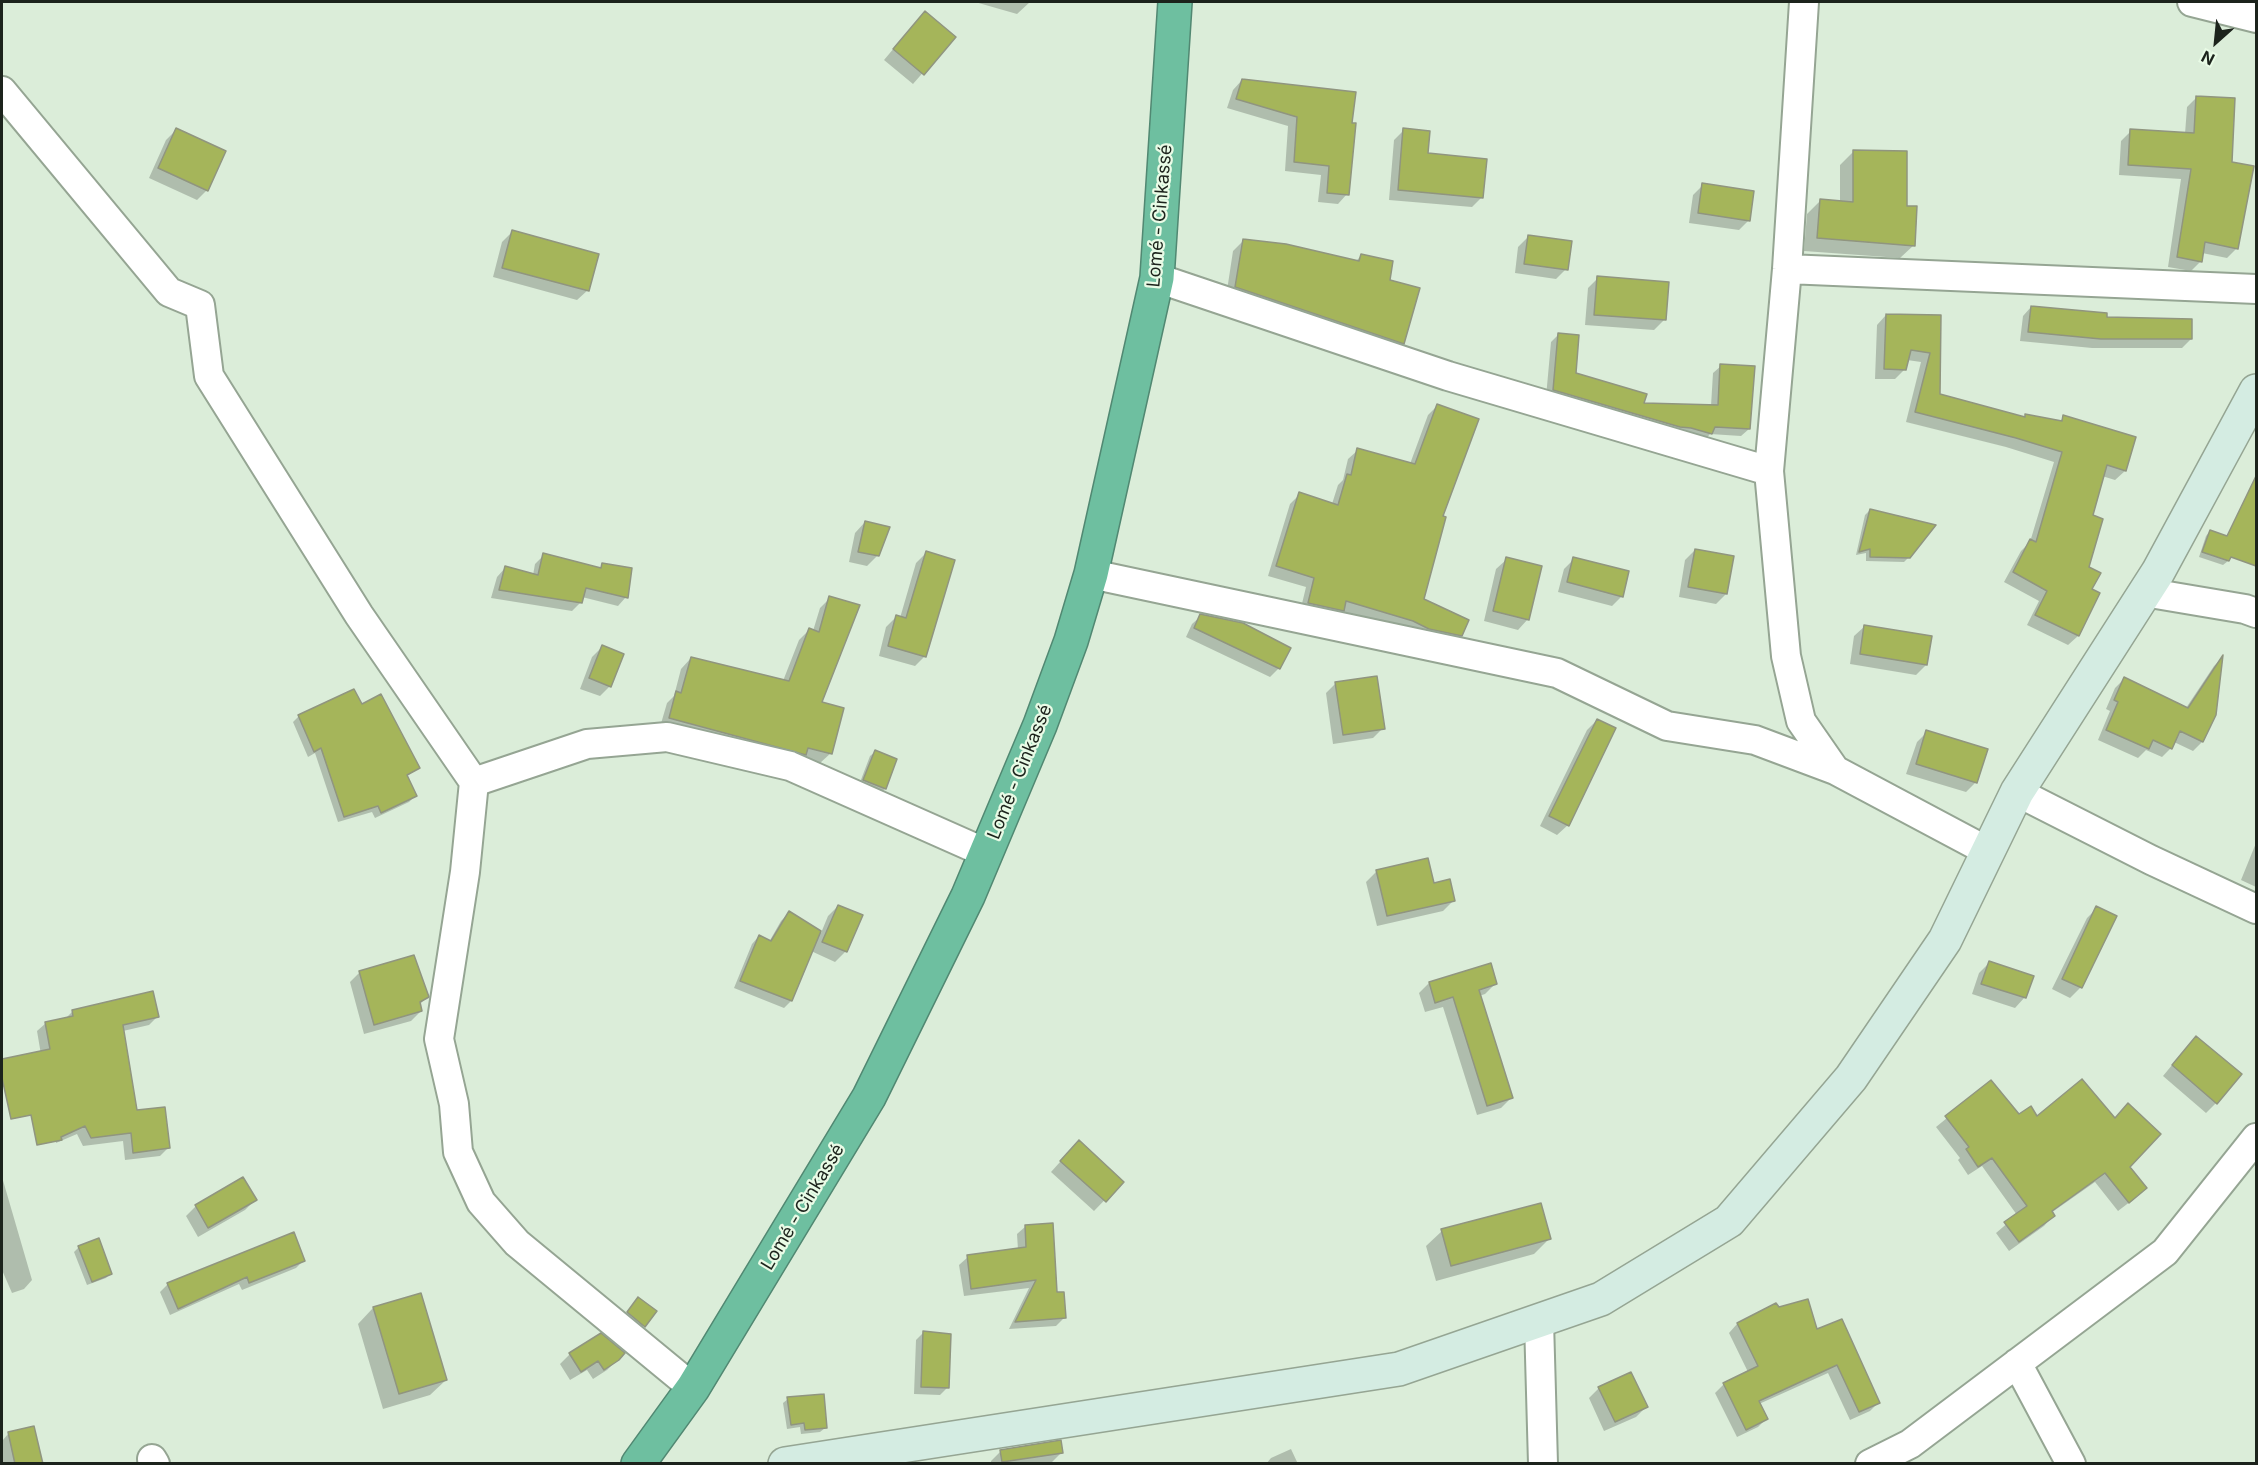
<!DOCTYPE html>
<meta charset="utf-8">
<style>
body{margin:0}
#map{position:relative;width:2258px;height:1465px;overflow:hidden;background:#dbedd9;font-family:Inter,sans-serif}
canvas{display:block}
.frame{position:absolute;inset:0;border:3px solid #1c231c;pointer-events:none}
.north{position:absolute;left:2186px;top:12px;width:60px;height:60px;-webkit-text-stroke:4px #e9fbe6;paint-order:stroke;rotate:207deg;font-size:16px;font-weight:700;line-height:24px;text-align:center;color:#1c231c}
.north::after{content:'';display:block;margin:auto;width:21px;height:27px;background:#1c231c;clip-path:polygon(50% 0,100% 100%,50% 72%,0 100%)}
</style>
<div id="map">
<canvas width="2258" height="1465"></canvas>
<div class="frame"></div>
<div class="north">N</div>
</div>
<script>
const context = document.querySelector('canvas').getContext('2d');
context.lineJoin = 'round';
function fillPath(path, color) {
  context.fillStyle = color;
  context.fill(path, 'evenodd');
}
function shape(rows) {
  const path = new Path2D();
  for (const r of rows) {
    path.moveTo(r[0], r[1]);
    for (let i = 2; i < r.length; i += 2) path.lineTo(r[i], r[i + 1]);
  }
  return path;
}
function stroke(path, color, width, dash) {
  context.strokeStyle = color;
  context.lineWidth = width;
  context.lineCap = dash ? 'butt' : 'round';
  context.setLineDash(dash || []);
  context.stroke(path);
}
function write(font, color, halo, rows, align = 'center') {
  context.font = font + ' Inter,sans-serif';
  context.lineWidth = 4.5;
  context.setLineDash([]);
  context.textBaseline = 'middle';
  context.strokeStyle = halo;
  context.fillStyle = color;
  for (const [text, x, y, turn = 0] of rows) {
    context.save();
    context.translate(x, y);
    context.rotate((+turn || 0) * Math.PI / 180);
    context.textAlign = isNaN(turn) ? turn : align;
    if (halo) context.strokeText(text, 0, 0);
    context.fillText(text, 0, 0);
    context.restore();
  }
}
fillPath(shape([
 [975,2,1030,2,1017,14],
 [915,23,954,37,913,84,884,60],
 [1242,80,1354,94,1347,194,1338,204,1318,202,1321,175,1285,171,1288,126,1227,108,1233,90],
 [2197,97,2231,163,2237,248,2227,258,2202,253,2201,261,2191,271,2168,267,2181,179,2119,175,2121,141,2131,131,2185,134,2187,107],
 [176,130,207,190,197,200,149,178,166,140],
 [1404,130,1426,155,1482,197,1472,207,1389,200,1394,140],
 [1854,151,1914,245,1900,258,1804,251,1807,214,1820,201,1840,202,1840,165],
 [1703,185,1749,220,1739,230,1689,223,1693,195],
 [512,232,588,290,577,300,493,277,502,242],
 [1528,237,1566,269,1556,279,1515,273,1518,247],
 [1243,241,1355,262,1361,256,1388,281,1403,343,1393,353,1226,297,1233,251],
 [1598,278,1664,320,1654,330,1585,325,1588,288],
 [2031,307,2105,319,2191,339,2182,348,2092,348,2020,341,2023,316],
 [1886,315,1939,317,1938,396,2023,418,2026,416,2059,422,2064,417,2134,438,2125,471,2115,480,2102,476,2091,516,2087,568,2090,590,2078,636,2068,645,2027,625,2039,601,2004,582,2021,551,2030,542,2054,462,2006,447,1906,422,1921,362,1907,360,1905,369,1895,379,1875,379,1877,325],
 [1558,335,1574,374,1642,405,1711,406,1713,373,1721,366,1749,429,1741,436,1710,434,1704,441,1546,397,1551,342],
 [1438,405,1441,517,1422,600,1460,635,1451,645,1341,611,1333,620,1300,612,1306,587,1268,576,1290,504,1300,494,1332,504,1338,485,1343,480,1348,459,1358,450,1410,464,1428,415],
 [1870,510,1909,557,1904,562,1866,561,1866,553,1856,555,1865,515],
 [865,522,877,556,867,566,849,562,855,533],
 [2210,531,2228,561,2223,565,2199,557,2206,536],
 [1695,550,1726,594,1716,604,1679,597,1685,560],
 [926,553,925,656,915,666,879,656,886,627,896,617,900,618,916,563],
 [544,555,598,569,603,565,626,597,618,606,582,597,581,602,572,611,491,598,497,577,505,568,533,575,535,564],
 [1507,559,1528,619,1518,630,1484,621,1496,569],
 [1574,559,1622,596,1612,606,1558,592,1564,569],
 [830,598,820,703,831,753,820,763,660,727,667,703,674,696,681,669,691,658,783,681,799,640,809,630,813,631,820,608],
 [1201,616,1279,668,1270,677,1186,637,1192,624],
 [1865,626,1926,665,1916,675,1850,664,1854,636],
 [602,647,610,686,600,696,580,689,592,657],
 [2221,659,2202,742,2193,751,2174,742,2171,748,2162,757,2146,750,2138,758,2098,740,2110,711,2106,709,2115,688,2124,679,2186,708,2214,666],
 [1336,683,1383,728,1373,738,1333,744,1326,693],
 [361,706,418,768,406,777,415,796,409,802,375,818,372,812,338,822,315,753,308,757,293,722,299,716],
 [1597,720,1568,825,1557,835,1540,826,1587,730],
 [1927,732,1976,782,1966,792,1906,774,1917,742],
 [875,752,895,760,885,789,880,793,859,785,870,756],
 [2256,843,2256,887,2241,880],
 [1427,860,1433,884,1453,901,1443,911,1377,926,1366,882,1376,872],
 [838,906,861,916,845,952,835,962,811,951,791,1001,784,1008,734,988,752,944,759,936,769,942,781,921,789,913,821,933,828,916],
 [2097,908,2115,917,2080,988,2070,998,2052,989,2087,918],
 [1989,963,2025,997,2015,1008,1972,994,1979,973],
 [360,972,427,997,419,1005,421,1011,411,1021,364,1034,350,982],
 [1429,983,1495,984,1485,994,1479,996,1511,1098,1501,1108,1477,1115,1443,1007,1425,1012,1419,993],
 [73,1011,158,1016,149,1025,123,1031,136,1112,168,1148,160,1156,125,1160,123,1141,83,1146,77,1134,56,1143,37,1031,46,1023,65,1019],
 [2186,1048,2216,1103,2206,1113,2163,1076],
 [1991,1082,2018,1116,2037,1118,2128,1167,2135,1198,2118,1211,2095,1182,2051,1213,2053,1216,2044,1226,2009,1251,1996,1233,2017,1215,1982,1166,1968,1175,1958,1160,1960,1158,1936,1127],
 [1069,1152,1122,1182,1094,1211,1051,1172],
 [2,1177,32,1280,24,1289,12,1293,2,1270],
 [255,1200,245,1210,198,1237,186,1216,196,1206],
 [1026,1226,1064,1318,1056,1326,1009,1329,1029,1288,964,1296,959,1265,968,1257,1018,1250,1017,1234],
 [1442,1231,1549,1239,1534,1254,1436,1281,1426,1246],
 [293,1234,304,1260,296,1268,242,1290,239,1284,170,1315,160,1292,167,1285],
 [79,1247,110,1274,106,1278,87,1285,74,1252],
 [420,1295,446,1380,430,1395,383,1409,358,1324,373,1308],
 [634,1303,655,1311,639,1330,623,1317],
 [1776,1304,1779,1309,1816,1330,1878,1403,1870,1411,1850,1420,1828,1373,1759,1404,1767,1418,1758,1427,1737,1437,1715,1393,1724,1384,1748,1372,1729,1333,1737,1324],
 [924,1332,948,1387,940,1395,914,1394,916,1340],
 [570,1354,618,1359,607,1370,593,1379,587,1370,570,1380,560,1364],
 [1599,1388,1646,1407,1636,1417,1604,1431,1589,1398],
 [788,1399,825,1428,820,1432,801,1434,800,1427,787,1429,783,1403],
 [9,1433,41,1464,3,1464,2,1441],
 [1291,1449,1298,1464,1266,1464,1271,1458],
 [1001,1451,1062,1452,1052,1462,991,1464,991,1461]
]), '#0003');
const building = shape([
 [925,11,956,37,924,75,893,49,925,11],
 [1242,79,1356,92,1352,123,1356,123,1349,195,1327,193,1329,166,1294,162,1297,117,1236,99,1242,79],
 [2196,96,2235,98,2232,162,2254,166,2238,249,2205,242,2202,262,2177,257,2191,169,2128,165,2130,129,2194,133,2196,96],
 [176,128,226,151,208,191,158,168,176,128],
 [1403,128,1430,131,1428,153,1487,159,1483,198,1398,190,1403,128],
 [1853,150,1907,151,1907,206,1917,206,1915,246,1817,238,1820,199,1853,202,1853,150],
 [1702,183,1754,191,1750,221,1698,213,1702,183],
 [512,230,599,254,589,291,502,268,512,230],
 [1528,235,1572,241,1568,270,1524,264,1528,235],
 [1243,239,1286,244,1359,261,1361,254,1393,261,1390,280,1420,288,1404,344,1235,287,1243,239],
 [1597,276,1669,282,1666,320,1594,315,1597,276],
 [2031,306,2107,313,2107,317,2192,319,2192,339,2101,339,2028,332,2031,306],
 [1886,314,1941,315,1940,394,2025,417,2025,414,2062,421,2063,415,2136,437,2126,471,2107,465,2093,515,2103,519,2089,567,2101,573,2092,589,2100,593,2079,636,2035,615,2047,591,2013,572,2030,539,2036,542,2062,452,2016,438,1915,412,1930,353,1911,350,1906,370,1884,369,1886,314],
 [1558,333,1579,335,1576,373,1647,394,1644,403,1718,405,1720,364,1755,366,1750,429,1715,427,1712,434,1691,428,1680,427,1553,390,1558,333],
 [1437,404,1479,419,1443,516,1446,517,1424,599,1469,620,1462,636,1429,629,1413,621,1346,601,1344,611,1308,603,1314,578,1276,566,1299,492,1338,505,1347,474,1351,475,1357,448,1415,464,1437,404],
 [2256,476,2256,566,2231,557,2229,561,2202,552,2210,530,2227,536,2256,476],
 [1870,509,1936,525,1910,558,1870,557,1870,549,1859,552,1870,509],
 [865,521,890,527,879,556,858,552,865,521],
 [1695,549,1734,556,1727,594,1688,587,1695,549],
 [926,551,955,560,926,657,888,646,896,615,906,618,926,551],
 [543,553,601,568,602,563,632,568,628,598,586,588,582,603,499,590,505,566,538,575,543,553],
 [1506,557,1542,566,1529,620,1493,611,1506,557],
 [1573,557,1629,571,1623,597,1567,582,1573,557],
 [829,596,860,605,822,702,844,708,832,754,808,748,806,755,669,718,676,691,681,693,691,657,789,681,809,628,819,632,829,596],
 [1200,614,1243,623,1291,648,1280,669,1194,628,1200,614],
 [1864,625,1932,636,1927,665,1860,654,1864,625],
 [602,645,624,654,611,687,589,678,602,645],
 [2223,655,2216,715,2203,742,2180,731,2172,749,2153,740,2149,749,2106,730,2118,702,2114,700,2124,677,2188,708,2223,655],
 [1377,676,1385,729,1343,735,1335,682,1377,676],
 [354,689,362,704,381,694,420,768,407,775,417,796,381,813,378,806,344,817,321,748,314,752,298,715,354,689],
 [1597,719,1616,728,1569,826,1549,816,1597,719],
 [1926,730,1988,749,1977,783,1916,764,1926,730],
 [875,750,897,759,886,789,863,780,875,750],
 [1428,858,1434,883,1450,879,1455,901,1387,916,1376,870,1428,858],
 [838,905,863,915,847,952,822,942,838,905],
 [2096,906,2117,916,2082,988,2062,979,2096,906],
 [789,911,821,931,792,1001,740,981,759,935,771,941,789,911],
 [414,955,429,997,420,1002,422,1011,374,1025,359,971,414,955],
 [1989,961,2034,976,2026,998,1981,984,1989,961],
 [1491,963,1497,984,1479,990,1513,1098,1487,1106,1453,997,1435,1003,1429,982,1491,963],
 [153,991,159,1017,123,1025,137,1110,165,1107,170,1148,133,1153,131,1133,91,1138,85,1126,61,1137,62,1140,37,1145,31,1115,11,1119,2,1078,2,1059,50,1049,45,1022,73,1016,72,1010,153,991],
 [2196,1036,2242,1074,2217,1104,2172,1065,2196,1036],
 [2082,1079,2115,1118,2128,1103,2161,1134,2130,1167,2147,1188,2129,1203,2105,1173,2052,1211,2055,1216,2019,1242,2004,1222,2027,1206,1992,1158,1978,1167,1966,1149,1969,1147,1945,1116,1991,1080,2019,1114,2031,1106,2037,1116,2082,1079],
 [1079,1140,1124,1182,1106,1202,1060,1161,1079,1140],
 [243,1177,257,1200,208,1228,195,1205,243,1177],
 [1541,1203,1551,1239,1451,1266,1441,1229,1541,1203],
 [1053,1223,1057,1292,1064,1292,1066,1318,1015,1322,1036,1280,971,1289,967,1255,1026,1247,1025,1225,1053,1223],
 [294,1232,305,1261,249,1283,247,1277,178,1309,167,1283,294,1232],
 [99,1238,112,1274,92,1282,78,1246,99,1238],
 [421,1293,447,1380,399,1394,373,1307,421,1293],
 [638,1297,657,1311,645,1327,627,1312,638,1297],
 [1808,1299,1817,1329,1842,1319,1880,1403,1859,1412,1837,1365,1759,1401,1768,1419,1746,1430,1723,1383,1758,1366,1737,1323,1776,1303,1779,1307,1808,1299],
 [923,1331,951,1334,949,1388,921,1387,923,1331],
 [601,1333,625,1353,619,1360,604,1370,598,1361,581,1372,569,1353,601,1333],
 [1631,1372,1648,1407,1615,1422,1598,1387,1631,1372],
 [824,1394,827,1428,805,1430,804,1423,791,1425,787,1397,824,1394],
 [34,1426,43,1464,15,1464,8,1432,34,1426],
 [1061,1440,1063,1453,1002,1462,1000,1450,1061,1440]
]);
fillPath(building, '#a5b55a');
stroke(building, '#90957f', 1.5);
const street = shape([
 [1804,2,1787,269,1769,471,1786,656,1801,721,1835,770],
 [2192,2,2256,18],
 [2,91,169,292,200,305,209,376,359,615,474,782,465,872,439,1039,454,1104,458,1152,481,1202,517,1243,693,1388],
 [1787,269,2256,289],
 [1157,278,1448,376,1769,471],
 [1091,574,1557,673,1667,726,1755,740,1835,770,1989,852],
 [2144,592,2245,609,2256,613],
 [474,782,587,744,667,737,790,766,986,853],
 [2017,792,2151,860,2256,909],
 [1539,1321,1543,1464],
 [2017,1363,2071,1464],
 [152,1459,155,1464],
 [1870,1464,1910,1444,2165,1252,2256,1138]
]);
const secondary = shape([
 [785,1464,1399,1369,1601,1299,1729,1221,1851,1078,1945,940,2017,792,2158,572,2256,391]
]);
const highway = shape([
 [638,1464,693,1388,869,1097,968,896,1040,725,1071,641,1091,574,1157,278,1175,2]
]);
stroke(street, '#95a593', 32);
stroke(secondary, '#95a593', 36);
stroke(highway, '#518872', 36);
stroke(street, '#fff', 28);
stroke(secondary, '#d4ece2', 33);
stroke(highway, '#6ebfa0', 33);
write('18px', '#1c231c', '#e9fbe6', [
 ["Lomé - Cinkassé",1160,216,-85],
 ["Lomé - Cinkassé",1020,772,-68],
 ["Lomé - Cinkassé",803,1207,-59]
]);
</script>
